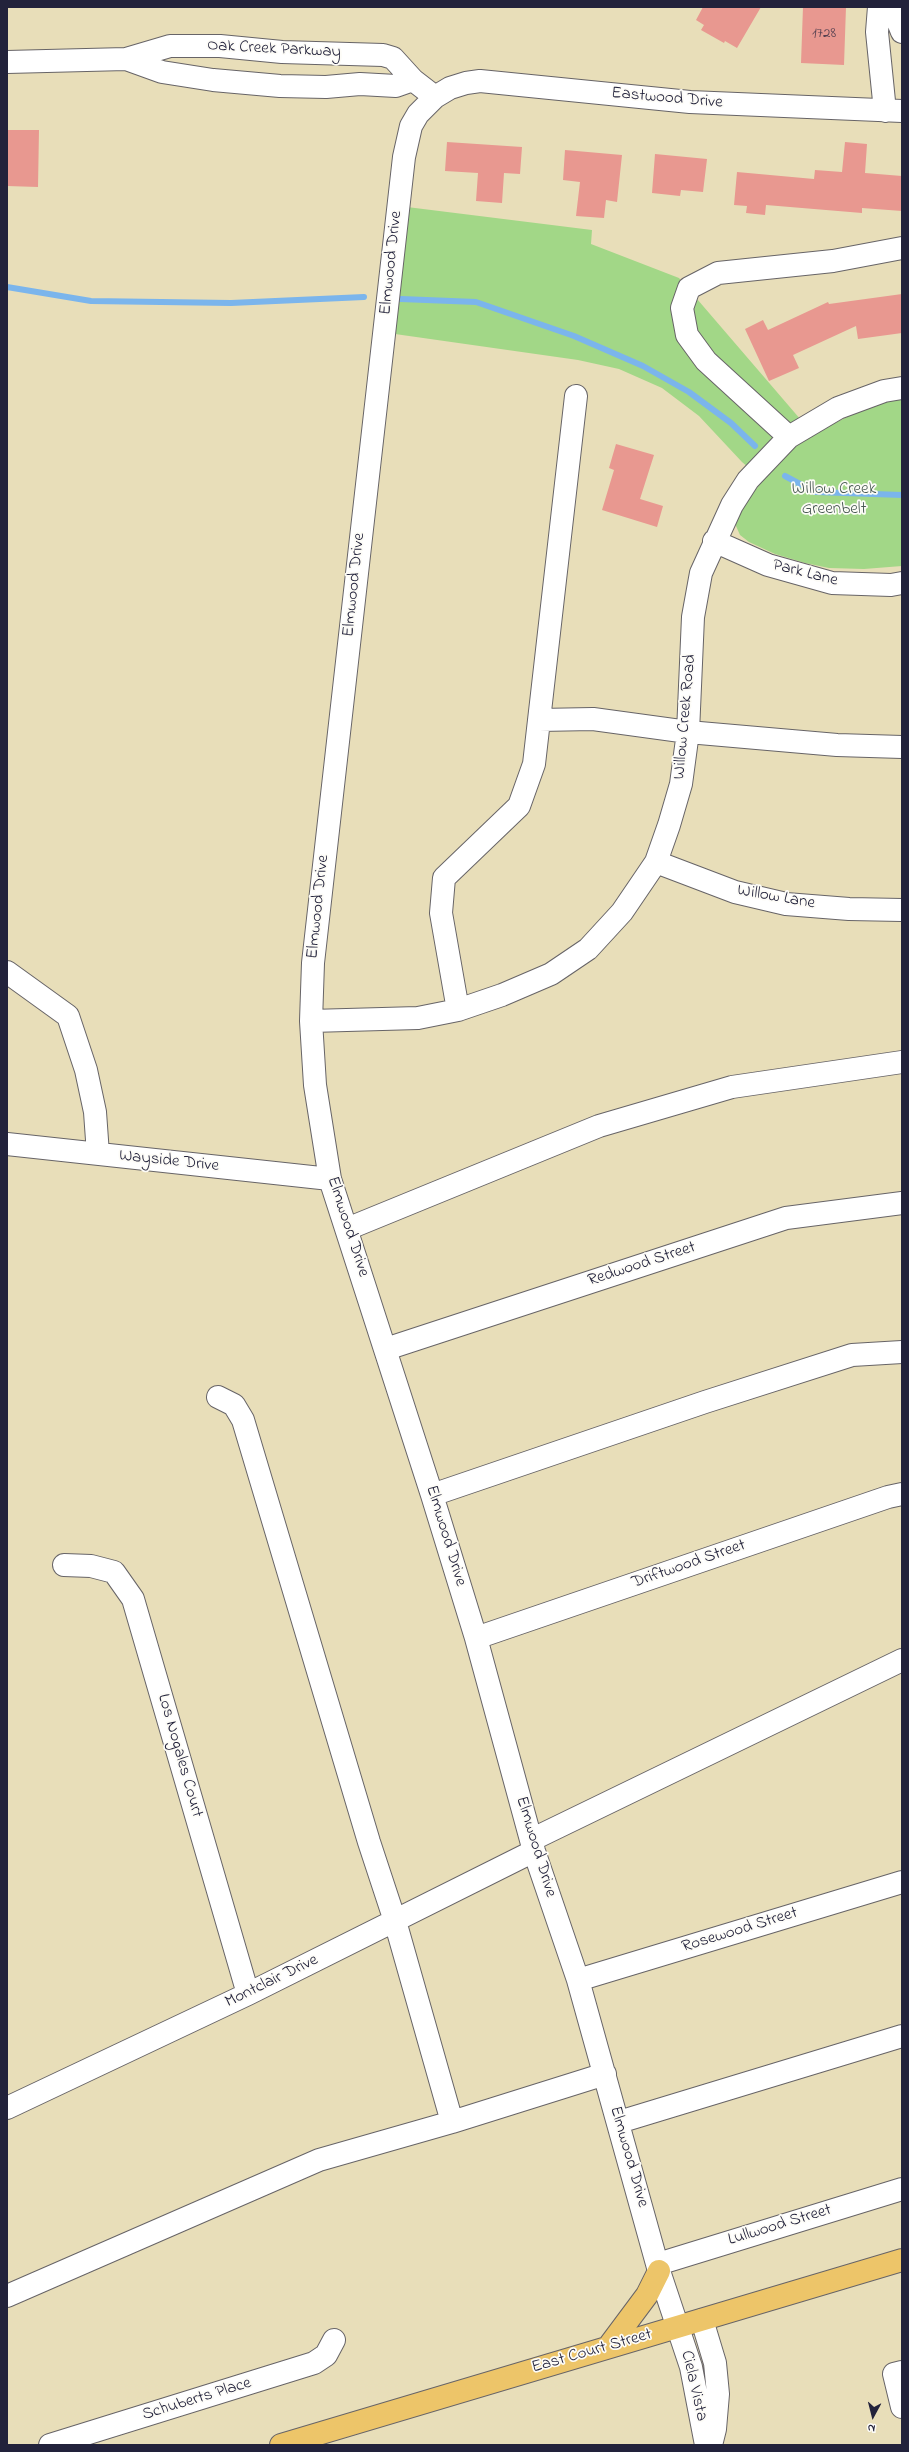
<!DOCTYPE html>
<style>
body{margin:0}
#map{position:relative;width:909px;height:2452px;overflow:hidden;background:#e8deb9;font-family:"Indie Flower",sans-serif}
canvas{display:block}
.frame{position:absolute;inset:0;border:8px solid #22223b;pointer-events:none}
.north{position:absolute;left:853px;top:2396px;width:40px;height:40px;-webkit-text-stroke:3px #fdfcf7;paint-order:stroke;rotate:187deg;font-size:11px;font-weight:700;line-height:16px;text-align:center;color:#22223b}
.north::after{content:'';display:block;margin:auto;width:14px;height:18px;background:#22223b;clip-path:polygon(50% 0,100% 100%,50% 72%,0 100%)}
</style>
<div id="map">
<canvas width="909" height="2452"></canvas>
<div class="frame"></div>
<div class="north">N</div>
</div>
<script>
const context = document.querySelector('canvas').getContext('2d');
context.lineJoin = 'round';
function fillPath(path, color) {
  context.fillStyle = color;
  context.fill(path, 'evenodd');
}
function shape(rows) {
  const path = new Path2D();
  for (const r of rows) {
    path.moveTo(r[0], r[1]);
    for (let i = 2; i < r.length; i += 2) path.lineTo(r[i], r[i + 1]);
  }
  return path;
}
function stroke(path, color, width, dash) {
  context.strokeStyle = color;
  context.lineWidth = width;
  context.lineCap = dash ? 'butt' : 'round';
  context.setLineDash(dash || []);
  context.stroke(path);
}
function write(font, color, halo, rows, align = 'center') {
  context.font = font + ' "Indie Flower",sans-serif';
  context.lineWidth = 3.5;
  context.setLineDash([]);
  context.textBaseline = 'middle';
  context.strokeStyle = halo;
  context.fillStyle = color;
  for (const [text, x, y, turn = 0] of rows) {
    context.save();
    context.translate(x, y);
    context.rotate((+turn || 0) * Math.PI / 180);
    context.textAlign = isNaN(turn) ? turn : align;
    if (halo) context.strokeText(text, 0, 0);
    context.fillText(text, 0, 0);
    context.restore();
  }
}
fillPath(shape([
 [407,207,592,230,591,244,679,278,813,434,861,410,902,395,902,566,864,569,829,568,805,563,775,554,749,542,740,535,736,526,736,520,739,511,763,480,742,462,699,416,662,388,619,369,578,360,395,334]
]), '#a2d787');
stroke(shape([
 [7,287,91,301,231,303,364,297],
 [401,299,476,302,574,336,643,366,689,392,731,423,755,446],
 [785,476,815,492,902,495]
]), '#7bb5ec', 6);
fillPath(shape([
 [703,7,761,7,737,48,725,41,724,43,701,30,704,25,696,20],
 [803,7,846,7,844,65,801,63],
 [7,130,39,130,38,187,7,186],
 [447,142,522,147,520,174,504,173,502,203,476,201,478,173,445,171],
 [845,142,867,144,865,173,902,176,902,211,862,208,862,213,766,205,765,215,746,213,747,206,734,205,737,172,814,179,815,170,842,172],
 [565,150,622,155,617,202,606,200,604,218,576,216,580,182,563,180],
 [655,154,707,159,703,192,681,190,680,196,652,193],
 [902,294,902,333,858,339,856,326,793,355,799,368,769,381,745,329,763,320,768,330,828,302,829,304],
 [616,444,654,455,640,499,663,506,657,527,602,510,614,470,609,468]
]), '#e89890');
const minor = shape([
 [879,7,877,32,885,111],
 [892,7,902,32],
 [126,59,162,72,213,80,280,86,326,87,360,84,396,86,413,80],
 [7,62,126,59,170,46,220,46,282,52,383,55,393,58,413,80,435,97],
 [789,437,706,361,687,335,682,308,689,288,718,273,833,261,902,248],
 [714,541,768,565,832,583,891,585,902,583],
 [539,720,593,719,688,732,837,745,902,747],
 [656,862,735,892,786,904,849,909,902,910],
 [7,972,68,1016,86,1070,95,1112,98,1154],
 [458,1010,441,913,444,878,519,806,534,764,576,396],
 [311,1021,418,1018,458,1010,502,995,551,974,588,949,622,912,656,862,669,825,681,784,688,732,693,617,701,573,732,505,748,480,789,437,838,408,884,391,902,388],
 [7,1144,330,1179],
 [347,1229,599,1126,732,1087,902,1062],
 [386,1349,786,1218,902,1203],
 [218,1397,234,1405,243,1420,369,1842,395,1921,452,2122],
 [432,1495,705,1402,852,1355,902,1352],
 [64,1565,91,1566,114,1572,133,1599,248,1994],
 [476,1638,888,1497,902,1494],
 [531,1840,902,1660],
 [578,1980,902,1882],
 [7,2108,248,1994,534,1851],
 [619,2122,902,2036],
 [658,2264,902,2189],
 [7,2296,319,2160,452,2122,605,2074],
 [702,2320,715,2363,718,2394,715,2429,711,2445],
 [902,2372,894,2374,902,2407],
 [50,2445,314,2363,326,2355,334,2340],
 [706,2445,691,2367,659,2271,578,1980,534,1851,476,1638,432,1495,330,1179,315,1085,311,1021,313,963,404,157,411,126,418,114,435,97,450,88,466,83,480,81,690,102,902,111]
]);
const major = shape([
 [609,2346,647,2295,659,2271],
 [281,2445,902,2260]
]);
stroke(minor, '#676467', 24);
stroke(major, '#676467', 24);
stroke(minor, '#fff', 22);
stroke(major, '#edc569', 22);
write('15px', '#544050', null, [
 ["1728",824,35]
]);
write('17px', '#22223b', '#fdfcf7', [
 ["Oak Creek Parkway",274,50,3],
 ["Eastwood Drive",667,99,5],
 ["Elmwood Drive",392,263,-84],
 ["Park Lane",805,574,14],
 ["Elmwood Drive",355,585,-84],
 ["Willow Creek Road",686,717,-85],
 ["Willow Lane",776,898,10],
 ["Elmwood Drive",319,907,-84],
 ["Wayside Drive",169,1162,6],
 ["Elmwood Drive",347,1227,72],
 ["Redwood Street",642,1265,-18],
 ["Elmwood Drive",445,1536,73],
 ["Driftwood Street",689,1565,-19],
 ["Los Nogales Court",179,1756,74],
 ["Elmwood Drive",535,1847,73],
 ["Rosewood Street",740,1931,-17],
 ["Montclair Drive",272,1982,-26],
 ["Elmwood Drive",628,2157,74],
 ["Lullwood Street",780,2226,-17],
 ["East Court Street",592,2352,-16],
 ["Ciela Vista",693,2386,77],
 ["Schuberts Place",197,2400,-17]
]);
write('17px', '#485852', '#fdfcf7', [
 ["Willow Creek",834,490],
 ["Greenbelt",834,510]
]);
</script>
